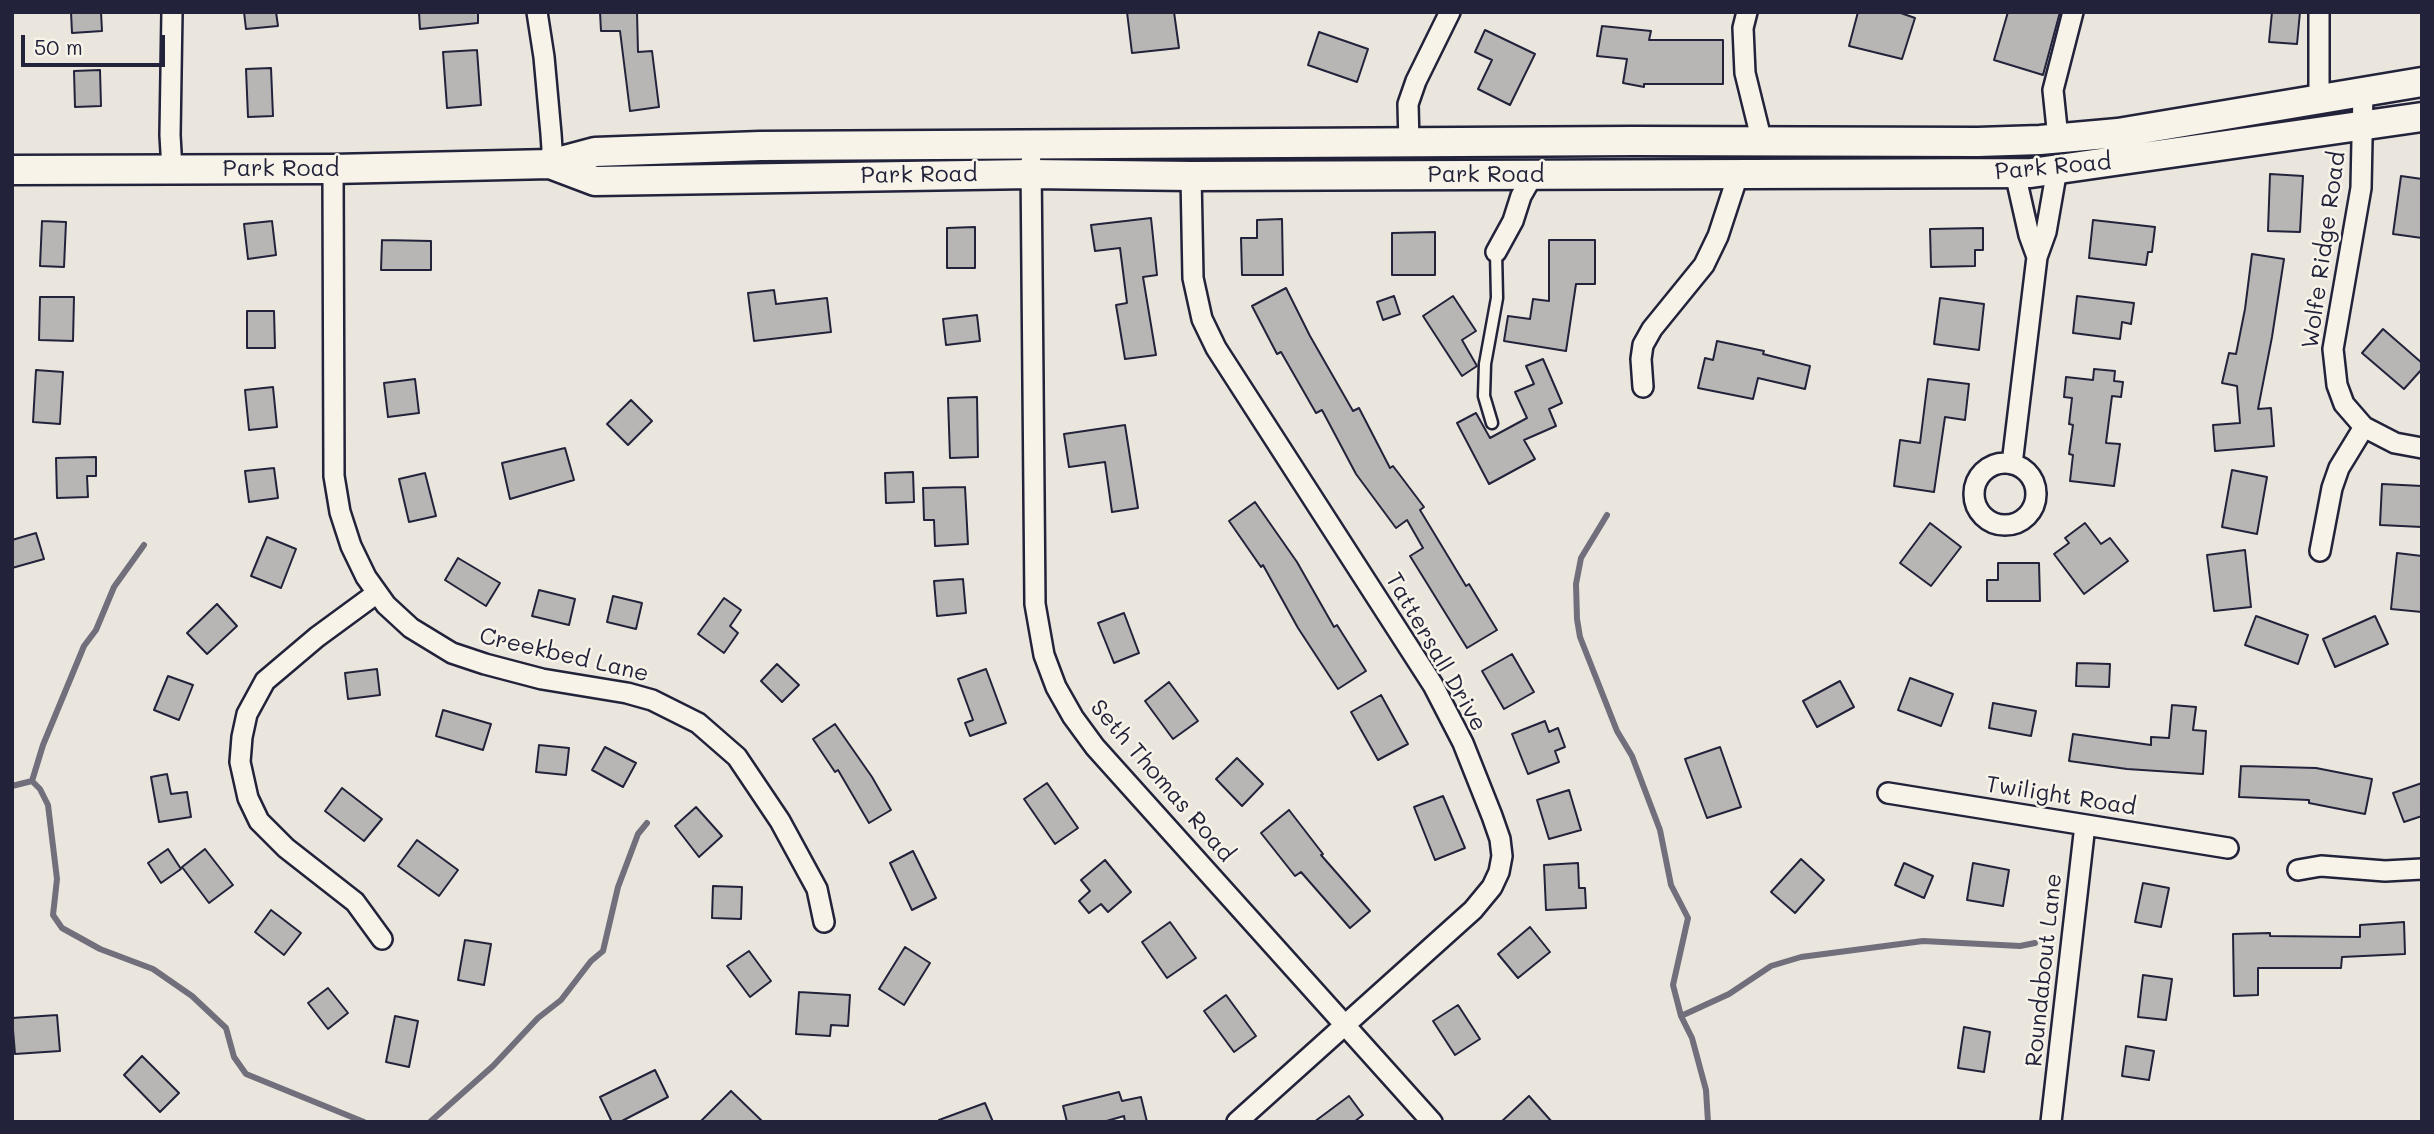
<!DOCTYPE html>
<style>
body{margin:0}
#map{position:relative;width:2434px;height:1134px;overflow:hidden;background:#eae6de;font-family:Mali,sans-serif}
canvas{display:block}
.frame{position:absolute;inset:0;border:14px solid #22223b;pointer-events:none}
.scale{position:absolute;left:21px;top:35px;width:144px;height:32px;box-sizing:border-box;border:4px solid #22223b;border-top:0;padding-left:9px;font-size:21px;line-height:24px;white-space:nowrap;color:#22223b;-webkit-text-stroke:5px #f7f3e8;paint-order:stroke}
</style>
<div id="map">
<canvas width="2434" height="1134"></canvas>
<div class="frame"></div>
<div class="scale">50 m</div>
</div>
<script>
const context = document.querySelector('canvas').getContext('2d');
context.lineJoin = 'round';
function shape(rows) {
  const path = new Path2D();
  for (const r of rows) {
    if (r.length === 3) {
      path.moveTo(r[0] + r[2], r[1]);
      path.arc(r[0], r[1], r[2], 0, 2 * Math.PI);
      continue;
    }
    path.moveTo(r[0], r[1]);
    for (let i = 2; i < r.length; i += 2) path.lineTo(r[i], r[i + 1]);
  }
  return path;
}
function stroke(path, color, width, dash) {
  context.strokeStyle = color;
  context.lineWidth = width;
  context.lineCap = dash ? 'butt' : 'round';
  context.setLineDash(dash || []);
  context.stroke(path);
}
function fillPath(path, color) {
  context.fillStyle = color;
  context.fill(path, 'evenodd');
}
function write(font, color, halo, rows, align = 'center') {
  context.font = font + ' Mali,sans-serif';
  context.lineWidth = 5;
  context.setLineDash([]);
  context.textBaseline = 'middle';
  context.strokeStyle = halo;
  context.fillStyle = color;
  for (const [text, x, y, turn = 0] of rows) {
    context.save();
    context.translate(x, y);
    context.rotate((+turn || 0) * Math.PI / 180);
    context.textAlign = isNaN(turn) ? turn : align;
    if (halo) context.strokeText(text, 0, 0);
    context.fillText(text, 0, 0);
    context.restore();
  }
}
stroke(shape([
 [1607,515,1581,558,1576,584,1577,619,1580,637,1617,731,1632,756,1660,830,1671,885,1688,918,1673,985,1681,1016,1692,1038,1706,1090,1708,1122],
 [32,781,40,789,48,805,57,879,53,915,62,928,100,949,153,969,192,996,226,1028,234,1057,246,1074,364,1122],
 [32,781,43,745,84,646,96,630,114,587,144,545],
 [12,786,32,781],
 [1681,1016,1729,994,1771,966,1801,957,1923,941,2020,946,2035,943],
 [430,1122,493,1066,538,1018,561,1000,591,961,603,951,618,887,638,834,647,823]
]), '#716f7b', 6);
const building = shape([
 [71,12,101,12,102,31,72,33,71,12],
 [244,12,276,12,278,26,246,29,244,12],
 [419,12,478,12,478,23,420,29,419,12],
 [600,12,637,12,638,52,652,51,659,107,630,111,620,31,601,31,600,12],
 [1127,12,1174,12,1179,48,1132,53,1127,12],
 [1858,12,1898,12,1915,18,1902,59,1849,46,1858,12],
 [2008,12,2060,12,2043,75,1994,60,2008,12],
 [2272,12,2300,12,2297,44,2269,42,2272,12],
 [1602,26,1651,31,1649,40,1723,40,1723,84,1644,84,1644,87,1623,83,1627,59,1597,56,1602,26],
 [1485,30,1535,54,1510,105,1478,89,1492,60,1475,52,1485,30],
 [1319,32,1368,49,1357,82,1308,65,1319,32],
 [477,50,481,105,447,108,443,52,477,50],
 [271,68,273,116,248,117,246,69,271,68],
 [100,70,101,106,75,107,74,71,100,70],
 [2270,174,2303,176,2300,232,2268,231,2270,174],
 [2401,176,2422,179,2422,238,2393,234,2401,176],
 [1151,218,1157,275,1143,277,1156,355,1125,359,1116,305,1127,303,1120,248,1095,251,1091,225,1151,218],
 [1282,219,1283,275,1242,275,1241,238,1257,238,1257,220,1282,219],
 [2093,220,2155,227,2152,252,2148,252,2146,265,2089,258,2093,220],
 [42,221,66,222,64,267,40,266,42,221],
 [272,221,276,255,248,259,244,224,272,221],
 [975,227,975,268,947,268,947,228,975,227],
 [1983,228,1983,250,1975,250,1975,266,1931,267,1930,229,1983,228],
 [1435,232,1435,275,1392,275,1392,233,1435,232],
 [382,240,431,241,431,270,381,270,382,240],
 [1549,240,1595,240,1595,284,1576,284,1566,351,1504,341,1508,316,1530,319,1533,299,1549,301,1549,240],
 [2252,254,2284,259,2272,337,2258,409,2271,408,2274,446,2215,451,2213,425,2240,423,2237,386,2222,383,2229,353,2236,354,2245,309,2252,254],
 [1286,288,1310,336,1353,411,1359,408,1390,468,1393,466,1424,507,1420,510,1466,586,1469,584,1497,630,1467,648,1410,556,1423,548,1407,520,1396,528,1356,474,1322,410,1316,413,1281,352,1277,354,1252,306,1286,288],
 [774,290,776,304,827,298,831,332,754,341,748,293,774,290],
 [1394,296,1400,314,1383,320,1377,302,1394,296],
 [1453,296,1476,331,1462,340,1477,366,1462,376,1423,316,1453,296],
 [2077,296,2134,303,2131,324,2122,322,2120,339,2073,333,2077,296],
 [40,297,74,297,73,341,39,340,40,297],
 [1940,298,1984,304,1979,350,1934,344,1940,298],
 [247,311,274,311,275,348,247,348,247,311],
 [977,315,980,341,946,345,943,319,977,315],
 [2383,329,2422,363,2422,369,2404,389,2362,353,2383,329],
 [1717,341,1764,351,1763,354,1810,366,1805,389,1758,378,1753,399,1698,388,1705,358,1713,360,1717,341],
 [1543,359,1562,403,1549,409,1556,426,1524,440,1535,459,1489,484,1457,423,1476,413,1490,438,1527,418,1515,392,1534,384,1526,366,1543,359],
 [2094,369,2115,371,2114,381,2123,382,2121,397,2112,396,2106,443,2120,444,2114,486,2070,481,2073,455,2069,454,2073,425,2069,424,2072,398,2064,397,2066,377,2093,380,2094,369],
 [36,370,63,372,60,424,33,422,36,370],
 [415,379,419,413,388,417,384,383,415,379],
 [1928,379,1969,384,1965,420,1945,417,1934,492,1894,486,1900,440,1920,443,1928,379],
 [273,387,277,427,249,430,245,390,273,387],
 [977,397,978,457,950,458,948,398,977,397],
 [631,400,652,421,628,445,607,424,631,400],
 [1125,425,1138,508,1112,512,1105,462,1069,467,1064,434,1125,425],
 [565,448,574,480,510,499,502,463,565,448],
 [96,457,96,476,87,476,88,497,57,498,56,458,96,457],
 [274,468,278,498,249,502,245,471,274,468],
 [2232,470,2267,477,2257,534,2222,527,2232,470],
 [913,472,914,502,886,503,885,473,913,472],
 [425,473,436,516,409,522,399,479,425,473],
 [2382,484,2422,486,2422,527,2380,525,2382,484],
 [965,487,968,544,935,546,934,520,924,520,923,488,965,487],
 [1255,502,1297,562,1334,627,1337,625,1366,671,1338,689,1298,628,1263,565,1261,567,1229,521,1255,502],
 [1930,523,1961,547,1931,586,1900,563,1930,523],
 [2085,523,2101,544,2110,538,2128,561,2084,594,2054,554,2069,543,2065,538,2085,523],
 [36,533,44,559,12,568,12,540,36,533],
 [267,537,296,549,281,588,251,576,267,537],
 [2245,550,2251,607,2214,611,2207,555,2245,550],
 [2397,553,2422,556,2422,612,2391,609,2397,553],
 [458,558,500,583,486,606,445,580,458,558],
 [1998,563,2039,563,2040,601,1987,601,1987,580,1998,580,1998,563],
 [963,579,966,613,937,616,934,581,963,579],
 [539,590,575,599,569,625,532,616,539,590],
 [613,596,642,603,636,629,607,622,613,596],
 [724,598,741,610,730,626,738,633,724,653,698,634,724,598],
 [217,604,237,626,207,654,187,633,217,604],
 [1124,613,1139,653,1114,663,1098,623,1124,613],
 [2256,616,2308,635,2298,664,2245,645,2256,616],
 [2375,616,2388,644,2335,667,2323,639,2375,616],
 [1512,654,1534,692,1504,709,1482,671,1512,654],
 [2077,663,2110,664,2109,687,2076,686,2077,663],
 [777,664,799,685,782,702,761,681,777,664],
 [377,669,380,695,348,699,345,673,377,669],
 [986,669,1006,723,970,736,965,723,973,720,958,679,986,669],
 [168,676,193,685,179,720,154,710,168,676],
 [1910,678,1953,694,1941,726,1898,710,1910,678],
 [1840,681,1854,707,1817,727,1803,701,1840,681],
 [1169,682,1198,721,1173,739,1145,701,1169,682],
 [1381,695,1408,744,1378,760,1351,712,1381,695],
 [1993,703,2036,711,2031,736,1989,728,1993,703],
 [2172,705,2196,707,2193,730,2206,731,2203,774,2127,769,2069,761,2073,734,2151,745,2151,737,2169,738,2172,705],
 [443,710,491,724,483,750,436,736,443,710],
 [1545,721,1549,732,1558,728,1565,747,1555,751,1559,762,1528,774,1512,734,1545,721],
 [835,724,872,777,891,810,869,823,838,770,835,772,813,739,835,724],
 [539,745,569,748,566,775,536,772,539,745],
 [605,747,636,763,623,787,592,770,605,747],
 [1720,747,1741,807,1707,818,1685,759,1720,747],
 [1237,758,1263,784,1242,806,1216,779,1237,758],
 [2241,766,2316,768,2372,779,2365,814,2309,803,2309,800,2239,797,2241,766],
 [167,774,171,794,187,792,191,817,159,822,151,777,167,774],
 [1047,783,1078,828,1055,844,1024,799,1047,783],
 [2422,783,2422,816,2404,822,2393,793,2422,783],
 [342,788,382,819,364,841,325,811,342,788],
 [1569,790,1581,830,1549,839,1537,800,1569,790],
 [1443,796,1465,848,1435,860,1414,807,1443,796],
 [696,807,722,836,699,857,675,826,696,807],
 [1289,810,1323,854,1321,855,1370,911,1350,928,1301,872,1295,876,1261,833,1289,810],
 [417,840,458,870,439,896,398,866,417,840],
 [168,849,181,869,161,883,148,863,168,849],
 [205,849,233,885,209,903,182,867,205,849],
 [913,851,936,898,912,910,890,863,913,851],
 [1801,859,1824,880,1795,913,1771,892,1801,859],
 [1105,860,1131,892,1108,912,1101,904,1089,913,1079,901,1090,891,1081,880,1105,860],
 [1578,863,1579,888,1585,888,1586,908,1546,910,1544,865,1578,863],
 [1904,863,1933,876,1924,898,1895,885,1904,863],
 [1973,863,2009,870,2003,906,1967,900,1973,863],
 [2143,883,2169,888,2161,927,2135,922,2143,883],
 [713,886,742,887,741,919,712,918,713,886],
 [271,910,301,933,284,955,255,932,271,910],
 [1170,922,1196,958,1167,978,1142,942,1170,922],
 [2404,922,2405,954,2342,957,2341,968,2258,968,2258,995,2234,996,2233,934,2270,933,2270,936,2360,937,2360,925,2404,922],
 [1530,927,1550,952,1518,978,1498,954,1530,927],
 [465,940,491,944,484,985,458,980,465,940],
 [905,947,930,963,904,1005,879,989,905,947],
 [749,951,771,981,750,997,727,966,749,951],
 [2143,975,2172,979,2166,1020,2138,1017,2143,975],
 [328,988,348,1013,328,1029,308,1003,328,988],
 [799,992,850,995,848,1026,831,1025,830,1036,796,1034,799,992],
 [1226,995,1256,1036,1234,1052,1204,1011,1226,995],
 [1458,1005,1480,1039,1455,1055,1433,1021,1458,1005],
 [57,1015,60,1051,15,1054,12,1018,57,1015],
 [395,1016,418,1021,409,1067,386,1062,395,1016],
 [1964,1027,1990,1032,1984,1072,1958,1068,1964,1027],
 [2126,1046,2154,1051,2149,1080,2122,1076,2126,1046],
 [142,1056,179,1093,160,1112,124,1075,142,1056],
 [655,1070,668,1097,620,1122,612,1122,600,1097,655,1070],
 [731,1091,763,1122,700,1122,731,1091],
 [1119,1092,1122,1101,1141,1097,1147,1122,1125,1122,1124,1116,1103,1122,1067,1122,1063,1106,1119,1092],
 [1349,1096,1363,1115,1354,1122,1314,1122,1349,1096],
 [1529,1096,1552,1122,1501,1122,1529,1096],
 [985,1103,993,1122,940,1122,939,1120,985,1103]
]);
fillPath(building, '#b8b6b5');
stroke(building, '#22223b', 2);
const service = shape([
 [1492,423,1484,396,1485,364,1497,298,1496,252]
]);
const minor = shape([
 [172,12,170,135,172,170],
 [537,12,544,57,551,134,552,149,550,164],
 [1747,12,1743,28,1745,73,1762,142],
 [2363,91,2361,188,2333,349,2337,385,2344,404,2364,427,2395,443,2422,448],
 [2319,99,2319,12],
 [2058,138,2053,90,2073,12],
 [1409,144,1408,104,1416,81,1450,12],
 [1031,161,1035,604,1044,655,1056,687,1073,717,1095,747,1432,1122],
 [333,169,334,476,340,512,351,546,366,577,386,605,411,628,452,653,485,664,542,679,627,693,652,700,698,723,737,757,780,821,817,889,824,922],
 [2015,173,2029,235,2037,257,2046,232,2057,169],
 [1191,176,1193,278,1202,319,1216,348,1433,685,1463,743,1492,816,1500,839,1502,856,1499,872,1492,887,1473,910,1237,1122],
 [1496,252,1513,221,1521,196,1533,175],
 [1643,387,1641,359,1643,345,1652,329,1704,265,1718,236,1738,175],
 [2005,494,31],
 [2012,464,2037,257],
 [2320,551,2332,488,2339,468,2364,427],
 [377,593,317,637,265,681,247,714,242,737,240,762,248,798,259,821,286,848,355,902,382,939],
 [1888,793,2228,848],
 [2298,870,2321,866,2385,871,2422,869],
 [2051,1122,2085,825]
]);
const secondary = shape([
 [550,164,595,181,1031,174,1191,176,2031,173,2422,117],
 [12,170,333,169,550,164,595,152,760,146,1634,141,1978,142,2040,140,2118,133,2422,82]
]);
stroke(service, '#22223b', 15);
stroke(minor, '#22223b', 24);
stroke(secondary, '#22223b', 33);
stroke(service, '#f7f3e8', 10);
stroke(minor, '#f7f3e8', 19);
stroke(secondary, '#f7f3e8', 28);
write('23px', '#22223b', '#f7f3e8', [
 ["Park Road",2053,167,-5],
 ["Park Road",281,169],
 ["Park Road",919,175,-1],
 ["Park Road",1486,175],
 ["Wolfe Ridge Road",2324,250,-82],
 ["Tattersall Drive",1436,652,60],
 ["Creekbed Lane",564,655,13],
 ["Seth Thomas Road",1162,781,49],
 ["Twilight Road",2061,796,9],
 ["Roundabout Lane",2044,970,-84]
]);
</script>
